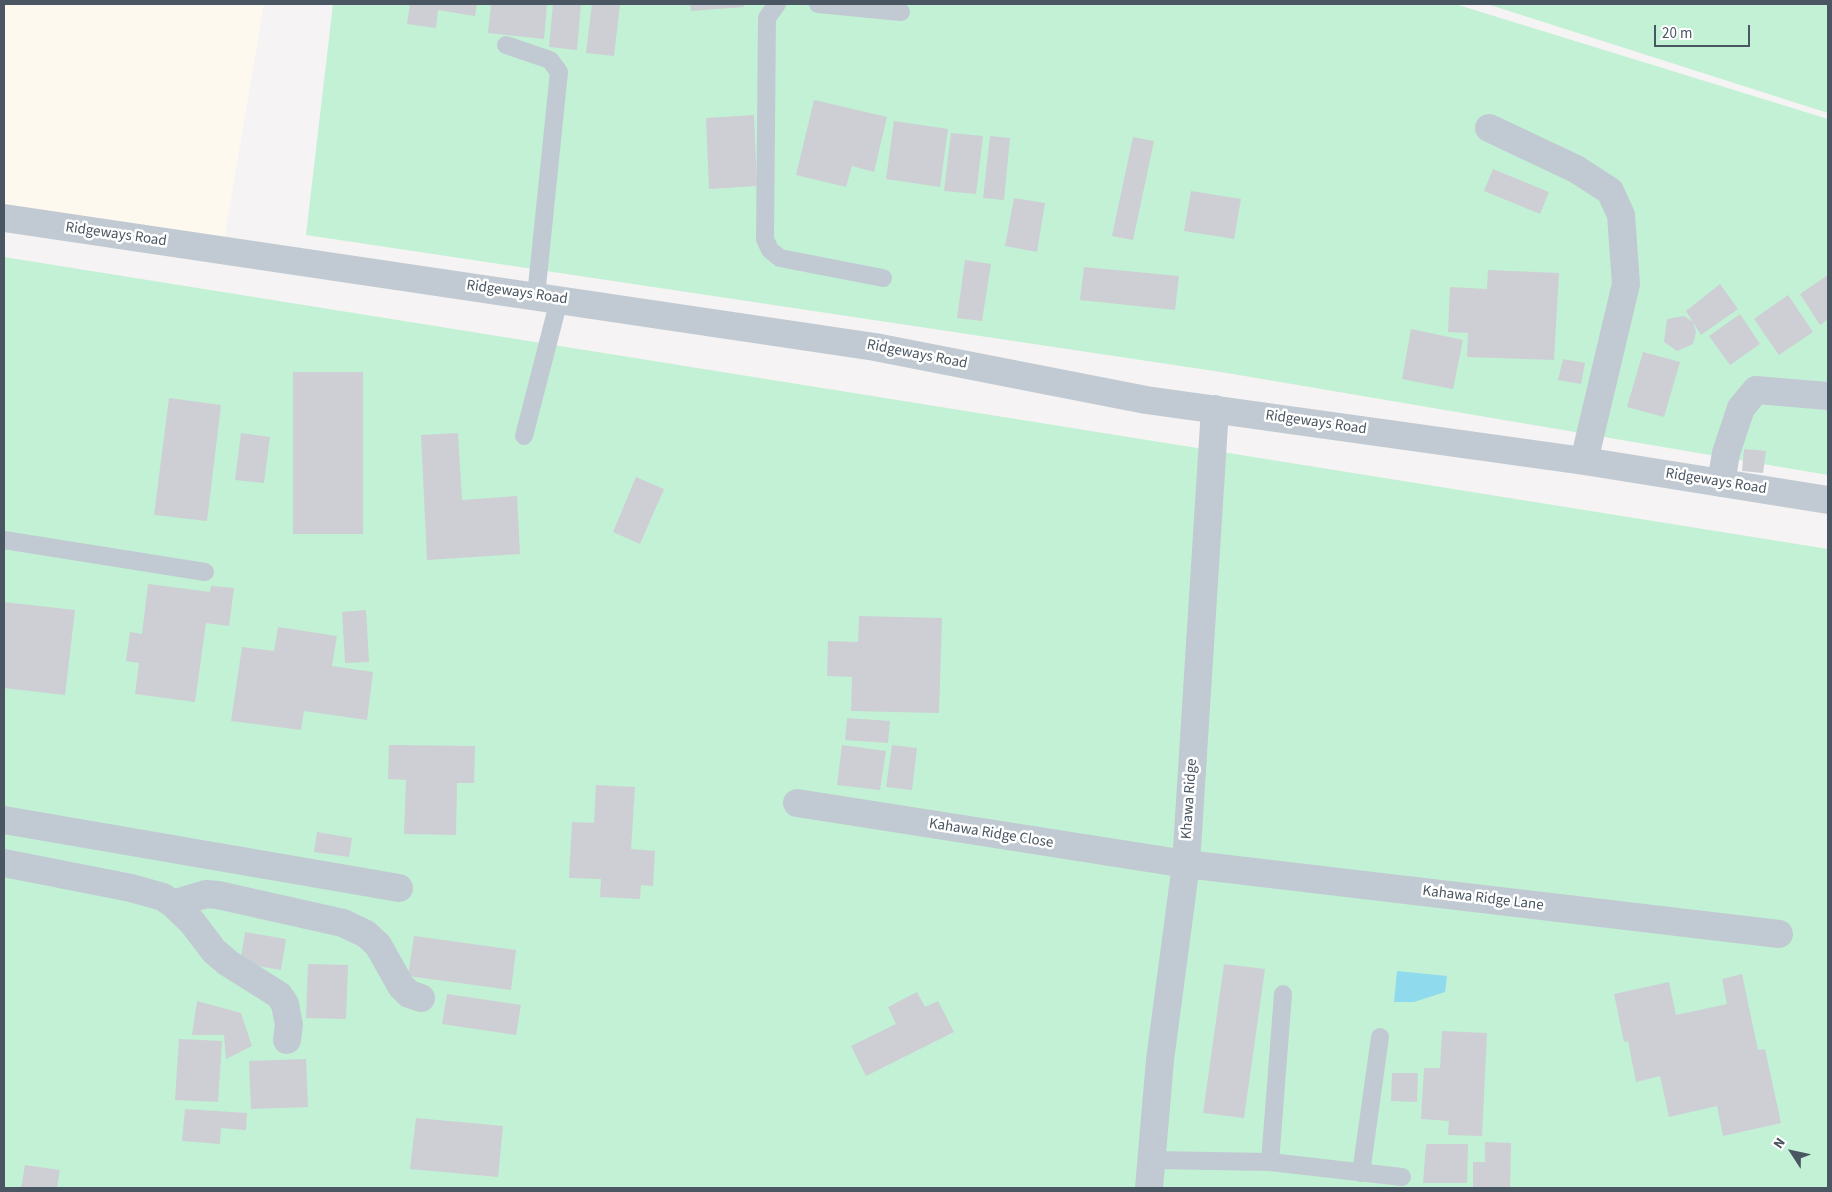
<!DOCTYPE html>
<style>
body{margin:0}
#map{position:relative;width:1832px;height:1192px;overflow:hidden;background:#f5f3f3;font-family:"Source Sans 3",sans-serif}
canvas{display:block}
.frame{position:absolute;inset:0;border:5px solid #4a5661;pointer-events:none}
.north{position:absolute;left:1767px;top:1127px;width:50px;height:50px;-webkit-text-stroke:4px #fff;paint-order:stroke;rotate:305deg;font-size:14px;font-weight:700;line-height:20px;text-align:center;color:#4a5661}
.north::after{content:'';display:block;margin:auto;width:18px;height:22px;background:#4a5661;clip-path:polygon(50% 0,100% 100%,50% 72%,0 100%)}
.scale{position:absolute;left:1654px;top:25px;width:96px;height:22px;box-sizing:border-box;border:2px solid #4a5661;border-top:0;padding-left:6px;font-size:15px;line-height:18px;white-space:nowrap;color:#4a5661;-webkit-text-stroke:4px #fff;paint-order:stroke}
</style>
<div id="map">
<canvas width="1832" height="1192"></canvas>
<div class="frame"></div>
<div class="north">N</div>
<div class="scale">20 m</div>
</div>
<script>
const context = document.querySelector('canvas').getContext('2d');
context.lineJoin = 'round';
function fillPath(path, color) {
  context.fillStyle = color;
  context.fill(path, 'evenodd');
}
function shape(rows) {
  const path = new Path2D();
  for (const r of rows) {
    path.moveTo(r[0], r[1]);
    for (let i = 2; i < r.length; i += 2) path.lineTo(r[i], r[i + 1]);
  }
  return path;
}
function stroke(path, color, width, dash) {
  context.strokeStyle = color;
  context.lineWidth = width;
  context.lineCap = dash ? 'butt' : 'round';
  context.setLineDash(dash || []);
  context.stroke(path);
}
function write(font, color, halo, rows, align = 'center') {
  context.font = font + ' "Source Sans 3",sans-serif';
  context.lineWidth = 5;
  context.setLineDash([]);
  context.textBaseline = 'middle';
  context.strokeStyle = halo;
  context.fillStyle = color;
  for (const [text, x, y, turn = 0] of rows) {
    context.save();
    context.translate(x, y);
    context.rotate((+turn || 0) * Math.PI / 180);
    context.textAlign = isNaN(turn) ? turn : align;
    if (halo) context.strokeText(text, 0, 0);
    context.fillText(text, 0, 0);
    context.restore();
  }
}
fillPath(shape([
 [4,4,264,4,224,240,4,205]
]), '#fdf9ef');
fillPath(shape([
 [333,4,1455,4,1828,119,1828,475,1221,372,306,235],
 [1487,4,1828,4,1828,113],
 [4,257,1828,549,1828,1188,4,1188]
]), '#c3f1d5');
fillPath(shape([
 [1397,971,1447,976,1445,992,1414,1002,1394,1002]
]), '#90daee');
fillPath(shape([
 [410,4,477,4,475,16,438,10,436,28,407,24],
 [491,4,547,4,544,39,488,33],
 [553,4,581,4,577,50,549,47],
 [592,4,620,4,614,56,586,53],
 [690,4,744,4,744,7,691,11],
 [814,100,887,117,874,172,852,166,846,187,796,175],
 [754,115,757,186,709,189,706,118],
 [894,121,948,129,940,187,886,179],
 [951,133,983,136,976,194,944,191],
 [990,136,1010,138,1004,200,983,198],
 [1133,137,1154,141,1133,240,1112,236],
 [1493,169,1549,192,1540,214,1484,191],
 [1191,191,1241,199,1234,239,1184,231],
 [1014,198,1045,203,1037,252,1005,246],
 [965,260,991,264,982,321,957,318],
 [1084,267,1179,276,1175,310,1080,300],
 [1488,270,1559,273,1554,360,1467,357,1468,333,1448,332,1450,287,1487,289],
 [1828,275,1828,319,1820,325,1800,294],
 [1720,284,1738,309,1701,335,1686,311],
 [1788,295,1813,332,1779,355,1754,319],
 [1740,314,1760,344,1730,365,1709,336],
 [1684,316,1693,322,1696,332,1693,344,1677,351,1664,342,1667,319],
 [1411,329,1463,340,1453,389,1402,379],
 [1643,352,1680,362,1664,417,1627,407],
 [1563,359,1585,363,1581,384,1558,380],
 [293,372,363,372,363,534,293,534],
 [169,398,221,405,207,521,154,515],
 [241,433,270,437,264,483,235,480],
 [458,433,462,500,517,496,520,554,427,560,421,435],
 [1744,449,1766,451,1763,473,1742,471],
 [636,477,664,489,640,544,613,532],
 [148,584,210,592,211,586,234,588,229,626,206,623,195,702,135,694,139,663,126,661,130,632,142,634],
 [4,602,75,610,65,695,4,688],
 [366,610,369,662,345,663,342,612],
 [859,616,942,618,939,713,851,711,852,677,827,676,828,641,858,642],
 [278,627,337,636,332,666,373,672,367,720,304,711,301,730,231,721,242,647,274,651],
 [847,718,890,721,888,743,845,740],
 [389,745,475,746,474,783,457,783,456,835,404,834,406,780,388,779],
 [842,745,886,751,880,790,837,785],
 [892,745,917,748,912,790,886,787],
 [596,785,635,787,631,849,655,851,653,886,641,885,640,899,600,897,601,879,569,878,572,822,594,823],
 [317,832,352,838,349,857,314,852],
 [245,932,286,939,281,970,240,963],
 [414,936,516,950,511,990,408,976],
 [308,964,348,965,346,1019,306,1018],
 [1224,964,1265,969,1244,1118,1203,1113],
 [1742,974,1758,1050,1765,1049,1781,1123,1723,1136,1717,1106,1669,1117,1660,1076,1636,1082,1628,1041,1624,1042,1614,994,1669,982,1676,1015,1727,1004,1722,979],
 [917,992,925,1007,938,1001,954,1032,866,1076,851,1046,896,1024,888,1007],
 [447,994,521,1005,516,1035,442,1024],
 [197,1001,241,1013,252,1046,226,1059,224,1035,192,1035],
 [1442,1031,1487,1033,1482,1136,1448,1135,1449,1121,1421,1119,1424,1068,1440,1068],
 [179,1039,222,1041,218,1102,175,1100],
 [306,1059,308,1107,251,1109,249,1061],
 [1392,1073,1418,1073,1417,1102,1391,1101],
 [185,1109,247,1113,246,1130,221,1128,220,1144,182,1141],
 [416,1118,503,1126,498,1177,410,1169],
 [1485,1142,1511,1143,1510,1188,1473,1188,1473,1162,1485,1162],
 [1426,1144,1468,1144,1467,1183,1423,1183],
 [25,1165,60,1170,57,1188,21,1188]
]), '#cdcfd5');
stroke(shape([
 [777,4,767,18,765,239,770,250,780,258,883,278],
 [818,4,901,12],
 [506,45,550,60,559,72,536,296],
 [524,436,559,300],
 [4,540,205,572],
 [1153,1160,1270,1162,1402,1177],
 [1270,1162,1283,994],
 [1361,1173,1380,1037]
]), '#c1cad2', 18);
stroke(shape([
 [1489,128,1576,169,1610,191,1621,215,1626,284,1584,461],
 [4,218,875,347,1146,400,1584,461,1828,500],
 [1721,483,1726,453,1741,408,1756,390,1828,396],
 [797,803,1186,864,1779,934],
 [4,820,399,888],
 [4,863,131,888,163,897,173,904,192,922,214,951,228,963,279,995,285,1004,289,1025,287,1040],
 [173,904,206,894,218,895,343,923,366,934,378,945,401,986,409,994,421,998],
 [1149,1188,1160,1060,1186,864,1215,409]
]), '#c1cad2', 28);
write('15px', '#4a5661', '#fff', [
 ["Ridgeways Road",116,235,8],
 ["Ridgeways Road",517,293,8],
 ["Ridgeways Road",917,355,11],
 ["Ridgeways Road",1316,423,8],
 ["Ridgeways Road",1716,482,9],
 ["Khawa Ridge",1190,799,-86],
 ["Kahawa Ridge Close",991,834,9],
 ["Kahawa Ridge Lane",1483,899,7]
]);
</script>
